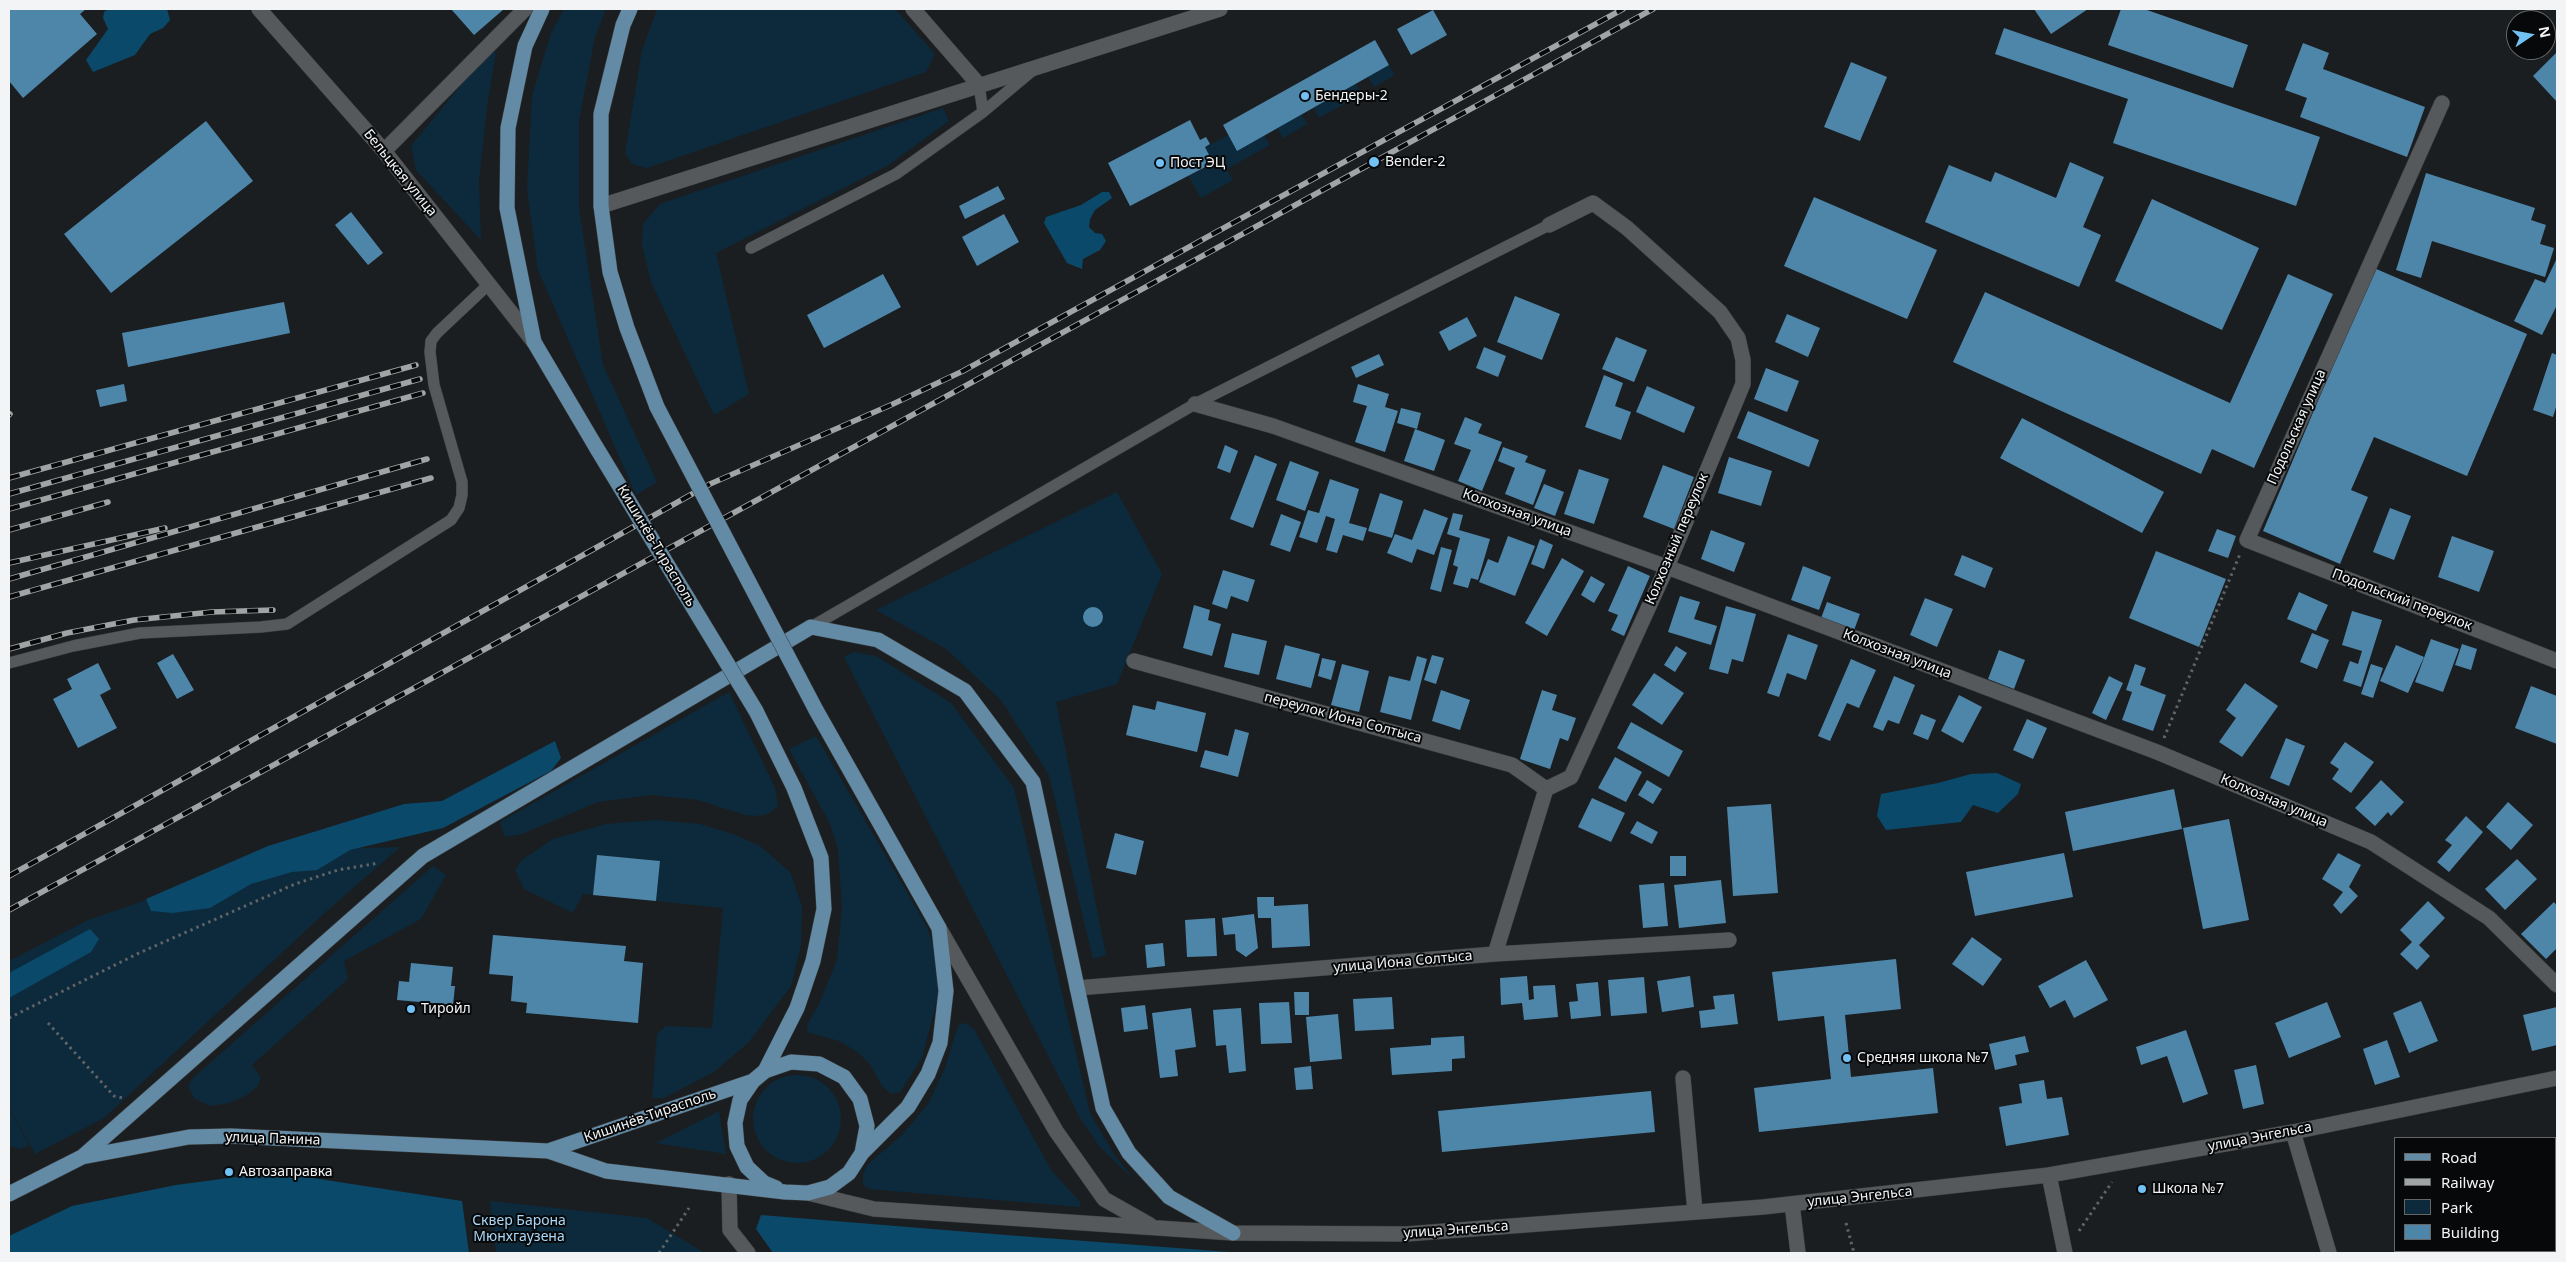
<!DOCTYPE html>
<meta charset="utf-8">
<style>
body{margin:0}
#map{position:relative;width:2566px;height:1262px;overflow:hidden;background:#1b1e20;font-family:"Noto Sans",sans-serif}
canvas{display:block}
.frame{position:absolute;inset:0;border:10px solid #f2f4f5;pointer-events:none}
.legend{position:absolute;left:2394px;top:1137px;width:162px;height:115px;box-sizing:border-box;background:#070809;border:1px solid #656667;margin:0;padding:6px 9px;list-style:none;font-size:15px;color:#f2f4f5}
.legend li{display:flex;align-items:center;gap:10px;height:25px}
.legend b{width:25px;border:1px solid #656667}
.north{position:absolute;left:2506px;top:10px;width:50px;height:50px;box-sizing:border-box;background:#070809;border:1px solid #656667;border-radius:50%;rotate:78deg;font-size:14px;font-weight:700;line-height:20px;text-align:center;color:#f2f4f5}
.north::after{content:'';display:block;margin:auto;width:18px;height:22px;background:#71c1f5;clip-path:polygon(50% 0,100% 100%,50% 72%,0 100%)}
</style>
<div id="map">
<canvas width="2566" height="1262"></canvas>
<div class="frame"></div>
<ul class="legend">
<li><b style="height:6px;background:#638ba6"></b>Road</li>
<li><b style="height:6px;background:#a1a4a5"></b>Railway</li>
<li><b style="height:14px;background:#0c2a3c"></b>Park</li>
<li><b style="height:14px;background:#4e86aa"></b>Building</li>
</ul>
<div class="north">N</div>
</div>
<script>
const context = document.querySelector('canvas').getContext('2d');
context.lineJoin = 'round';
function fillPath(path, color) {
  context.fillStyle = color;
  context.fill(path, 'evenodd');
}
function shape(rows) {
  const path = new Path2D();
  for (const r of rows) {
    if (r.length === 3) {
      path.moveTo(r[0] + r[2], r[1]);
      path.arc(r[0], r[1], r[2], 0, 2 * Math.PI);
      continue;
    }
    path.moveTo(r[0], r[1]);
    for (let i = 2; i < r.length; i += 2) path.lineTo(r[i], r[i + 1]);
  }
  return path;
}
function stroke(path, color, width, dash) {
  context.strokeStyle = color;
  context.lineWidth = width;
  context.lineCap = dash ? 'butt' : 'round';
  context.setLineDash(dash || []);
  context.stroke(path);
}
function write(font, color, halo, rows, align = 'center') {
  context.font = font + ' "Noto Sans",sans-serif';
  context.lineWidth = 4;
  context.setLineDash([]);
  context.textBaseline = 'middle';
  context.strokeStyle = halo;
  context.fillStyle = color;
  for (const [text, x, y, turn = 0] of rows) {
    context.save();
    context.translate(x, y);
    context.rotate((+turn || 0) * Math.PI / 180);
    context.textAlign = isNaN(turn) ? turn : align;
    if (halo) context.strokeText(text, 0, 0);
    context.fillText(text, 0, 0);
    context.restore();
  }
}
fillPath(shape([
 [564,9,606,9,595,37,579,121,579,208,603,365,657,482,636,495,538,270,527,190,532,96,551,33],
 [657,9,895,9,935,54,926,72,647,168,632,164,625,153,642,50],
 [489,51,496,53,487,106,479,181,481,240,416,170,411,146],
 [1389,65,1395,75,1374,87,1368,77],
 [1356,84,1362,94,1319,118,1314,108],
 [943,108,949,121,887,166,716,253,749,394,714,415,651,282,642,245,643,224,660,204],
 [1301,114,1307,124,1283,138,1277,128],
 [1229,135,1264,135,1270,145,1227,169,1233,180,1201,198,1188,176,1213,164,1205,147],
 [1117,492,1162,574,1117,684,1056,702,1106,955,1093,959,1049,775,1001,700,946,649,876,610],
 [853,652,876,656,951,703,1014,788,1090,1113,1113,1153,1135,1181,1100,1147,1080,1118,844,657],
 [729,692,775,788,778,806,768,814,757,816,745,815,698,800,651,795,598,802,522,834,505,837,500,822],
 [816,736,927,927,937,957,939,992,922,1058,900,1092,891,1094,882,1086,870,1064,856,1051,839,1041,807,1032,808,1023,819,1004,837,960,842,908,838,849,830,824,789,749],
 [656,820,700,824,733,834,760,846,790,872,802,906,801,945,791,986,748,1043,714,1072,664,1098,652,1098,657,1034,666,1026,712,1028,723,908,656,901,660,861,597,855,593,895,583,894,573,913,524,889,515,870,522,860,553,839,606,824],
 [400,847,328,910,104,1118,35,1154,9,1107,9,961,88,920,291,850],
 [433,866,446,875,421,919,344,961,348,979,252,1065,261,1078,257,1087,247,1095,229,1103,211,1106,195,1099,188,1087,193,1078],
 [965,1023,974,1029,1051,1170,1081,1203,1080,1207,869,1189,863,1185,863,1174,867,1165,902,1135,928,1104,945,1068,956,1032,960,1024],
 [797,1119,44],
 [9,1108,29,1145,21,1149,9,1146],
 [719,1111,726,1154,656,1143],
 [490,1201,647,1218,705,1253,496,1253]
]), '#0c2a3c');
fillPath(shape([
 [108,9,167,9,170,20,163,28,150,34,135,55,93,72,86,60,108,29,103,18,104,12],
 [1102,192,1109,192,1112,198,1095,210,1090,219,1089,227,1095,233,1102,234,1106,241,1100,250,1083,259,1082,269,1067,263,1044,223,1046,217,1081,205],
 [555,741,561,758,551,771,443,828,350,850,317,870,292,872,251,884,210,908,173,913,151,911,146,899,268,846,404,804,442,801],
 [1997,773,2021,784,2018,794,1998,813,1973,805,1961,822,1886,830,1877,816,1881,794,1938,783,1971,774],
 [90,929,99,939,91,952,9,998,9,973],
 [274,1172,462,1201,469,1253,9,1253,9,1236,72,1206,176,1185],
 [761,1215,1006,1235,1242,1253,773,1253,756,1229]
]), '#0a496a');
fillPath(shape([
 [9,9,86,9,80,14,97,34,23,98,9,81],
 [451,9,504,9,474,35],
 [2034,9,2088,9,2051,34],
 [2121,9,2144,9,2248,45,2233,88,2108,45],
 [1433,10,1447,35,1411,55,1397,29],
 [2004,28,2320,137,2296,206,2113,143,2128,99,1995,54],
 [1375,40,1389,65,1237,151,1223,125],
 [2303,43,2329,53,2323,69,2425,107,2407,157,2300,117,2307,98,2285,90],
 [2557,52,2557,102,2533,76],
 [1851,62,1887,77,1860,141,1824,127],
 [1190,120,1200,140,1206,137,1210,144,1205,147,1213,163,1130,206,1108,163],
 [206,121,253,181,111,293,64,234],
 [2070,162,2104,177,2083,227,2101,235,2079,287,1925,222,1949,165,1991,182,1995,172,2056,198],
 [2426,173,2535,208,2531,220,2546,225,2540,244,2554,248,2545,277,2432,241,2421,278,2396,270],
 [998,186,1005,199,965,219,959,206],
 [1814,197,1937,250,1907,319,1784,266],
 [2152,199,2259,248,2222,330,2115,281],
 [351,212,383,253,368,265,335,225],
 [1004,214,1019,242,977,266,962,237],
 [2557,258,2557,305,2542,335,2514,321,2535,279,2545,283],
 [2374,268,2527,334,2467,476,2374,437,2351,490,2368,497,2340,564,2263,531],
 [883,274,901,307,824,348,807,315],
 [2288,274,2333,294,2254,468,2212,449,2201,474,1953,362,1985,292,2230,403],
 [1515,296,1560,314,1542,360,1497,342],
 [284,302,290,333,128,367,122,333],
 [1787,314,1820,328,1808,357,1775,342],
 [1467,317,1477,336,1449,351,1439,332],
 [1616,337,1647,350,1634,382,1602,369],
 [1484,347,1506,356,1498,377,1476,368],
 [2552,353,2557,355,2557,404,2553,417,2533,410],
 [1379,354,1384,365,1356,378,1351,367],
 [1766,368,1799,381,1787,412,1754,399],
 [1604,375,1623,383,1615,406,1631,412,1621,440,1585,427],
 [124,384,127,401,100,407,96,390],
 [1358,384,1389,394,1385,407,1398,411,1385,452,1355,442,1367,406,1353,402],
 [1647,386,1695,407,1684,433,1636,412],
 [1401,408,1421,413,1417,429,1397,423],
 [1748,411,1819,440,1809,467,1737,438],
 [1465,417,1482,424,1478,433,1502,442,1482,491,1458,481,1471,450,1454,444],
 [2022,418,2164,492,2142,533,2000,458],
 [1415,429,1445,440,1434,471,1404,461],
 [1225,445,1238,451,1230,473,1217,468],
 [1503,447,1528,456,1525,462,1546,470,1533,505,1505,494,1515,468,1498,461],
 [1255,455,1277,464,1253,528,1230,519],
 [1729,457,1772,471,1761,506,1718,493],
 [1290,461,1319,472,1305,511,1276,500],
 [1663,465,1694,477,1674,529,1643,517],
 [1579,469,1609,479,1594,524,1564,514],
 [1330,479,1359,489,1349,523,1367,528,1363,541,1343,535,1337,553,1326,550,1335,519,1326,516,1317,543,1299,537,1308,510,1319,513],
 [1544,484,1564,492,1555,516,1534,508],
 [1380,493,1403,501,1392,538,1368,531],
 [2390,508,2411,516,2394,560,2373,552],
 [1424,509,1448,518,1434,555,1417,549,1412,563,1387,553,1395,534,1412,540],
 [1453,513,1463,515,1459,530,1490,539,1478,580,1471,578,1468,588,1453,584,1458,567,1453,565,1460,538,1447,534],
 [1281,514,1301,522,1290,552,1270,545],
 [2217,529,2236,536,2228,558,2208,551],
 [1711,530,1745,543,1734,572,1701,559],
 [1508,536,1535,546,1515,596,1479,582,1488,559,1498,563],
 [2452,536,2494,551,2479,592,2438,577],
 [1540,539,1553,545,1544,569,1531,564],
 [1441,547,1452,550,1441,592,1430,589],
 [2156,551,2226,579,2199,647,2129,618],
 [1962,555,1993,568,1985,588,1954,575],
 [1562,558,1584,571,1547,636,1525,623],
 [1628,566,1650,576,1624,636,1611,630,1618,615,1608,611],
 [1803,566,1831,577,1819,610,1791,600],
 [1223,570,1255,580,1248,602,1231,596,1227,609,1212,604],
 [1591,576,1605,584,1594,603,1581,595],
 [2299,592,2328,605,2316,631,2287,619],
 [1680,596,1700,602,1694,619,1717,626,1711,645,1668,632],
 [1925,598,1953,609,1937,647,1910,635],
 [1827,602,1860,614,1853,633,1820,621],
 [1194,605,1210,610,1208,620,1221,624,1212,656,1183,648],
 [1726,606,1756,614,1743,662,1732,659,1728,674,1709,669],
 [1093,617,10],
 [2352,611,2382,620,2361,687,2343,681,2350,661,2358,664,2362,651,2342,645],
 [1232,633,1267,641,1259,675,1224,667],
 [2312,633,2329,640,2317,669,2300,662],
 [1788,634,1818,645,1806,680,1787,673,1779,697,1767,693],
 [2431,639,2459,649,2443,692,2415,682],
 [2462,644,2477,649,2471,670,2455,665],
 [1285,645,1320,654,1311,688,1276,679],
 [2396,645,2424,657,2408,693,2380,681],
 [1676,646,1687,653,1675,672,1664,665],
 [1999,650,2025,660,2014,689,1988,679],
 [173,654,194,690,177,699,157,663],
 [1432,655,1444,658,1436,684,1424,680],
 [1417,656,1427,659,1411,720,1380,712,1389,676,1410,681],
 [1322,658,1336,661,1331,680,1318,676],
 [1851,659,1876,670,1859,708,1847,703,1830,741,1818,736],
 [98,663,111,689,100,695,117,728,78,748,53,699,72,689,67,679],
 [1342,664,1369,671,1359,712,1331,705],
 [2135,664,2146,668,2140,685,2166,695,2153,731,2122,720,2132,692,2126,690],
 [2371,664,2383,668,2373,698,2361,694],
 [1654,673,1684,693,1662,725,1632,705],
 [1894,676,1915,685,1899,724,1888,720,1883,731,1873,727],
 [2109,676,2123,683,2106,720,2092,713],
 [2245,683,2278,706,2242,757,2219,742,2236,718,2226,710],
 [2531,686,2557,696,2557,744,2515,728],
 [1441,690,1470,700,1460,730,1432,721],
 [1542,690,1557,695,1552,710,1576,718,1568,741,1560,738,1550,769,1520,759],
 [1959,695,1982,707,1963,743,1941,731],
 [1157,701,1206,713,1197,752,1126,735,1133,705,1155,710],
 [1921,714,1936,720,1928,740,1913,734],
 [2027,719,2047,728,2033,759,2013,750],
 [1631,722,1683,751,1669,777,1617,748],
 [1235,729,1249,733,1238,777,1200,767,1205,750,1228,756],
 [2286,738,2305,746,2289,786,2270,778],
 [2345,742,2374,762,2351,793,2332,779,2339,769,2330,763],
 [1615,757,1642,772,1626,802,1598,788],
 [1647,780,1662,789,1653,804,1638,795],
 [2381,780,2404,802,2391,816,2388,812,2375,826,2355,808],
 [2174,789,2182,829,2073,851,2065,812],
 [1592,798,1625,813,1611,842,1578,827],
 [2508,802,2533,825,2511,850,2486,827],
 [1771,804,1778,893,1733,896,1727,807],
 [2466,816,2483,832,2449,872,2437,862,2452,845,2445,840],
 [2229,819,2249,920,2203,929,2183,828],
 [1637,821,1658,832,1652,844,1630,833],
 [1115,833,1144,841,1136,875,1106,868],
 [2064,853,2073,897,1975,916,1966,872],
 [2338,853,2361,865,2349,887,2358,896,2341,914,2333,905,2343,892,2322,879],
 [597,855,660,861,656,901,593,895],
 [1670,856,1686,856,1686,876,1670,876],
 [2517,859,2537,879,2505,910,2485,889],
 [1721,880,1726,923,1679,928,1674,885],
 [1664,883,1668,926,1643,928,1639,885],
 [1257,897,1274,897,1274,906,1308,904,1310,946,1272,948,1271,918,1258,918],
 [2428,901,2445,918,2419,945,2430,956,2417,970,2400,954,2412,942,2400,930],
 [2554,902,2557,906,2557,948,2546,959,2521,934],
 [1254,914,1258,948,1246,957,1236,950,1235,934,1224,935,1222,918],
 [1215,918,1217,956,1187,957,1185,920],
 [493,935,626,946,624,961,643,963,638,1023,526,1013,527,1003,511,1001,513,976,489,974],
 [1972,937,2002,959,1983,986,1952,964],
 [1163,943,1165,966,1147,968,1145,945],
 [1896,959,1901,1009,1845,1015,1851,1077,1933,1068,1938,1113,1759,1132,1754,1088,1831,1079,1824,1016,1778,1021,1772,972],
 [2086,960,2108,1000,2074,1018,2065,1000,2050,1008,2038,986],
 [411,963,453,967,451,986,455,986,453,1005,397,1000,399,981,409,982],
 [1527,976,1529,1000,1534,999,1533,986,1555,985,1558,1017,1524,1020,1522,1003,1501,1005,1500,978],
 [1690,976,1694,1007,1662,1012,1657,981],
 [1644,977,1647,1013,1611,1016,1608,980],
 [1598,982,1601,1016,1571,1019,1569,1002,1578,1001,1576,984],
 [1294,992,1309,992,1309,1015,1295,1015],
 [1734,994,1738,1024,1701,1028,1699,1011,1715,1009,1713,996],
 [1392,997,1394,1029,1355,1031,1353,999],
 [2421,1001,2438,1041,2409,1053,2393,1013],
 [1289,1002,1292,1043,1261,1044,1259,1003],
 [2327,1002,2341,1037,2289,1058,2275,1023],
 [1145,1005,1148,1029,1124,1032,1121,1008],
 [2557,1007,2557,1045,2532,1051,2523,1015],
 [1191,1008,1196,1047,1175,1050,1178,1076,1160,1078,1152,1013],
 [1241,1008,1246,1071,1229,1073,1226,1045,1216,1046,1213,1010],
 [1338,1014,1342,1059,1310,1062,1306,1017],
 [2186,1030,2208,1094,2183,1103,2167,1056,2141,1065,2136,1047],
 [1464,1036,1465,1058,1452,1059,1452,1071,1392,1075,1390,1048,1431,1045,1431,1038],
 [2025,1036,2029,1052,2015,1055,2017,1065,1995,1070,1989,1044],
 [2387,1040,2400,1077,2375,1085,2363,1049],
 [2256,1065,2264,1104,2243,1109,2234,1070],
 [1311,1066,1313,1089,1296,1090,1294,1068],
 [2044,1080,2047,1099,2062,1097,2069,1135,2006,1146,1999,1107,2022,1103,2019,1084],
 [1651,1091,1655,1132,1442,1152,1438,1111],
 [2557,1191,2557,1242,2555,1242,2555,1192],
 [2401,1251,2507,1251,2507,1252,2401,1253]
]), '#4e86aa');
const lane = shape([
 [983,112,1032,71],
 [751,248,896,174,983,112,979,85],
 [811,627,1195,404,1549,225],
 [9,663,73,646,140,633,261,627,287,624,451,520,459,508,462,495,462,482,434,385,430,352,431,341,437,333,489,284]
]);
const street = shape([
 [913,9,979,85],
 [2442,103,2247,540,2557,661],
 [384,151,525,9],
 [601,206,1220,9],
 [1195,404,1273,426,1667,567,2157,752,2371,842,2489,918,2557,985],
 [1134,661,1512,765,1546,789],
 [1495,954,1546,789,1571,777,1667,567,1743,384,1743,360,1738,338,1720,312,1627,228,1593,203,1549,225],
 [1077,988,1495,954,1729,940],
 [1683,1078,1695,1212],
 [2293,1132,2329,1253],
 [2049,1175,2065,1253],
 [729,1184,730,1230,748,1253],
 [1792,1204,1798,1253]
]);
const secondary = shape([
 [259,9,384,151,534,342],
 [939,928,1056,1131,1104,1199,1150,1225],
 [808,1193,874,1209,1233,1233,1406,1234,1763,1207,2049,1175,2293,1132,2557,1078]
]);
const primary = shape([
 [542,9,525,46,508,128,507,208,534,342,596,447],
 [630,9,623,25,601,114,601,206,610,272,627,328,657,407],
 [756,711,794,788,821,858,824,909,813,961,797,1008,765,1071],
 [548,1151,753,1081],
 [82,1157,423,856,811,627,878,640,965,691,1033,782,1103,1108,1129,1153,1169,1197,1233,1233],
 [776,1188,764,1183,747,1167,737,1146,735,1123,740,1100,753,1081,765,1071,791,1062,819,1064,844,1077,860,1099,867,1126,862,1153],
 [9,1194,82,1157,189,1137,231,1136,548,1151,606,1171,785,1192,808,1193,830,1187,849,1173,862,1153,908,1107,928,1074,940,1043,946,991,939,928,816,710]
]);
stroke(lane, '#3a3c3d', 12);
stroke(street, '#3a3c3d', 16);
stroke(secondary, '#3a3c3d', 16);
stroke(primary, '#3a3c3d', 16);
stroke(shape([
 [2164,738,2240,554],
 [9,1018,139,953,295,884,338,870,379,863],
 [48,1023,114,1096,123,1098],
 [1846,1223,1854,1253],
 [2079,1231,2112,1182],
 [659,1253,689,1208]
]), '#616466', 3, [2.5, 4]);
stroke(lane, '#56595b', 11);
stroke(street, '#56595b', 15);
stroke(secondary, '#56595b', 15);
stroke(primary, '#638ba6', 15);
const rail = shape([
 [9,415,10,414],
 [9,478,416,365],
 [9,494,420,379],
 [9,509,423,393],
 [9,530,108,502],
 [9,563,165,528],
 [9,579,427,459],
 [9,597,431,478],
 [9,649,67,633,134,620,212,612,273,610],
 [9,876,710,484,893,404,963,371,1623,9],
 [9,910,1653,9]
]);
stroke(rail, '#a1a4a5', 5.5);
stroke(rail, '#070809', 4, [11]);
const primaryBridge = shape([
 [657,407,816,710],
 [596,447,756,711]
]);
stroke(primaryBridge, '#3a3c3d', 16, []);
stroke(primaryBridge, '#638ba6', 15);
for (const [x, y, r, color] of [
 [1305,96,5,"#71c1f5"],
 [1374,162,6,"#71c1f5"],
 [1160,163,5,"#71c1f5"],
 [411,1009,5,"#71c1f5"],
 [1847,1058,5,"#71c1f5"],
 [229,1172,5,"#71c1f5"],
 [2142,1189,5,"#71c1f5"]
]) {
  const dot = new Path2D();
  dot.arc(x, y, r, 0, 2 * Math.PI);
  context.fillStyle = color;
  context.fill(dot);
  stroke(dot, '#070809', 2);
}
write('14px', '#f2f4f5', '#070809', [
 ["Бендеры-2",1315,96],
 ["Bender-2",1385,162],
 ["Пост ЭЦ",1170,163],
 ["Тиройл",421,1009],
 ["Средняя школа №7",1857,1058],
 ["Автозаправка",239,1172],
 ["Школа №7",2152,1189]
], 'left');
write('14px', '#f2f4f5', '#070809', [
 ["Бельцкая улица",400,173,51],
 ["Подольская улица",2297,427,-66],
 ["Колхозная улица",1517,513,20],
 ["Колхозный переулок",1677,539,-67],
 ["Кишинёв-Тирасполь",656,546,59],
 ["Подольский переулок",2402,600,21],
 ["Колхозная улица",1897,654,21],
 ["переулок Иона Солтыса",1343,718,15],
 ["Колхозная улица",2274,801,23],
 ["улица Иона Солтыса",1403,962,-5],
 ["Кишинёв-Тирасполь",650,1116,-19],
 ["улица Энгельса",2260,1137,-11],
 ["улица Панина",273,1139,2],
 ["улица Энгельса",1860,1197,-6],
 ["улица Энгельса",1456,1230,-4]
]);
write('14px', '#a9d8f8', '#070809', [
 ["Сквер Барона",519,1221],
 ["Мюнхгаузена",519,1237]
]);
</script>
